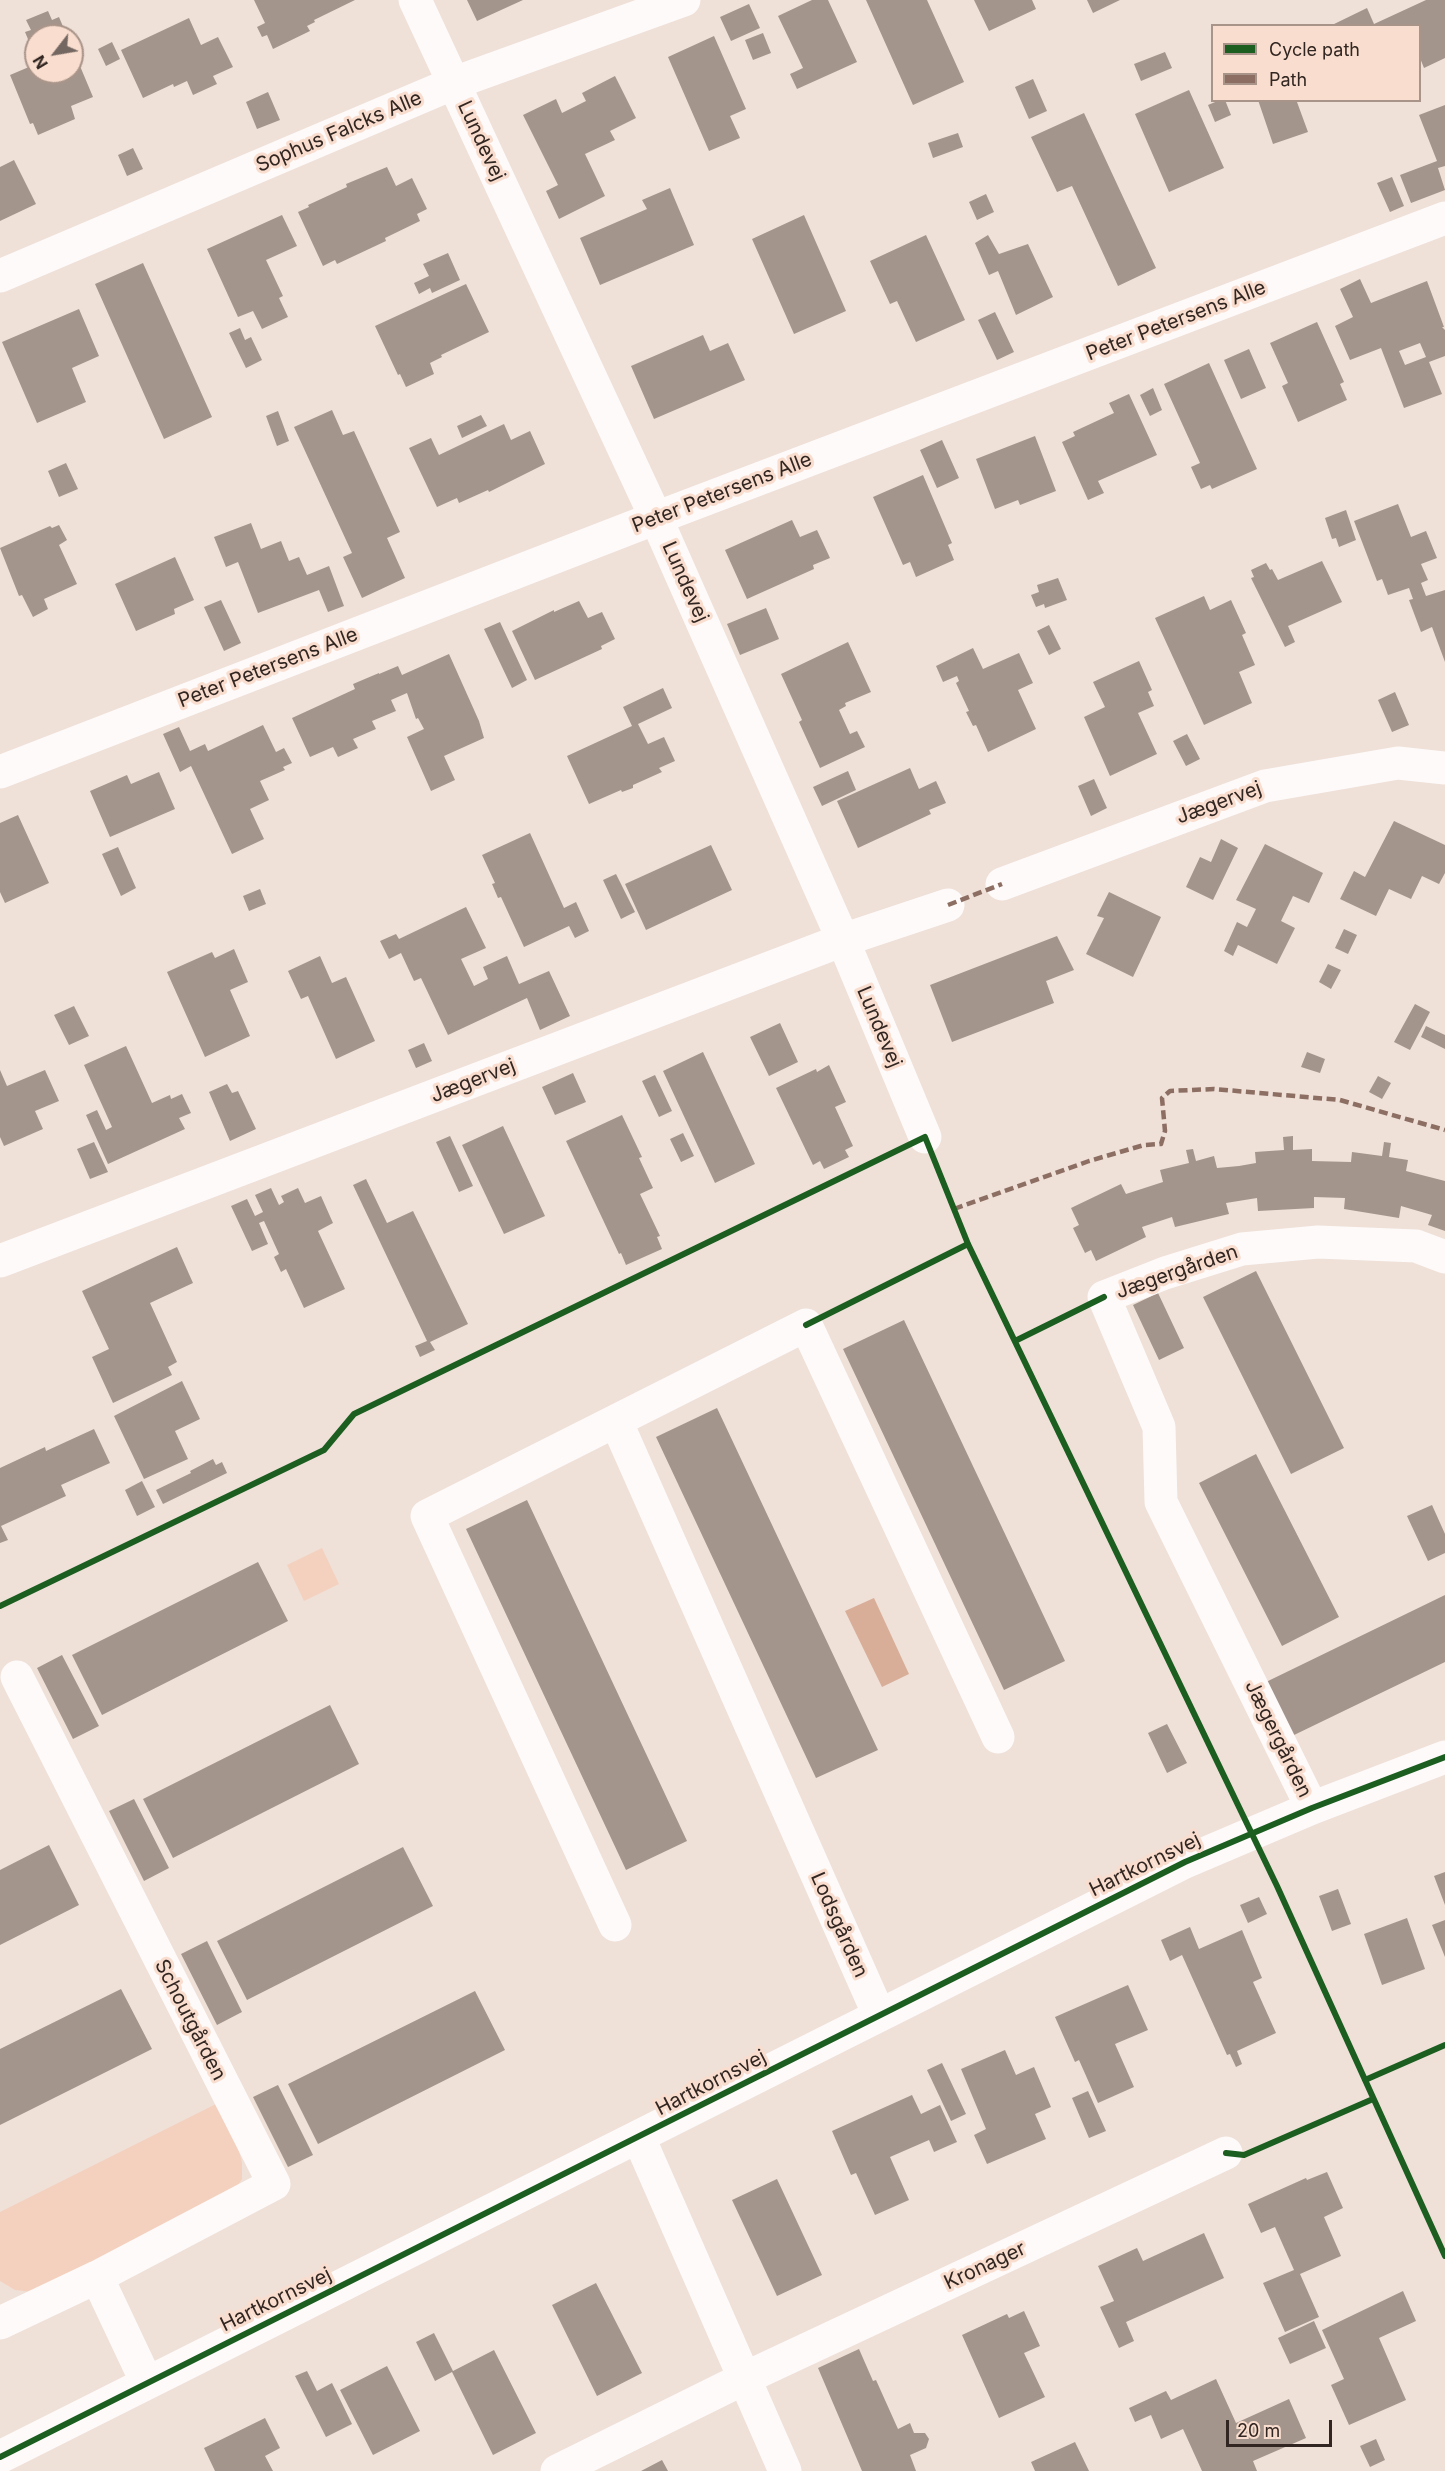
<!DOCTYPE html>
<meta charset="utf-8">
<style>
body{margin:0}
#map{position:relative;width:1445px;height:2471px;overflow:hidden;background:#efe0d8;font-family:Inter,sans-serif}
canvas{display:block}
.legend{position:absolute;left:1211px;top:24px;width:210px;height:78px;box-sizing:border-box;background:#f9ddce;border:2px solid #a99489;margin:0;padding:8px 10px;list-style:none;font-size:18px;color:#312621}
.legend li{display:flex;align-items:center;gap:12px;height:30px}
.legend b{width:30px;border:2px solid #a99489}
.north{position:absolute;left:24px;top:24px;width:60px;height:60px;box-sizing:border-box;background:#f9ddce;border:2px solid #a99489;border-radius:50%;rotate:239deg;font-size:16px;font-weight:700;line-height:24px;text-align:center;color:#312621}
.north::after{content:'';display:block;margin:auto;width:21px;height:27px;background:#746761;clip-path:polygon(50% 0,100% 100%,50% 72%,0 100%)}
.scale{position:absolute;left:1226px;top:2420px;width:106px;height:27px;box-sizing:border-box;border:3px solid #312621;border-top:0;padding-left:8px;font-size:18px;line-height:21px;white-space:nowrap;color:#312621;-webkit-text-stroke:4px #f9ddce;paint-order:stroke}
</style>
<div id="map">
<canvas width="1445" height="2471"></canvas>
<ul class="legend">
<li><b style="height:8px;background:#1b5e20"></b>Cycle path</li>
<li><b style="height:8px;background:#8d6e63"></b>Path</li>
</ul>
<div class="north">N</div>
<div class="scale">20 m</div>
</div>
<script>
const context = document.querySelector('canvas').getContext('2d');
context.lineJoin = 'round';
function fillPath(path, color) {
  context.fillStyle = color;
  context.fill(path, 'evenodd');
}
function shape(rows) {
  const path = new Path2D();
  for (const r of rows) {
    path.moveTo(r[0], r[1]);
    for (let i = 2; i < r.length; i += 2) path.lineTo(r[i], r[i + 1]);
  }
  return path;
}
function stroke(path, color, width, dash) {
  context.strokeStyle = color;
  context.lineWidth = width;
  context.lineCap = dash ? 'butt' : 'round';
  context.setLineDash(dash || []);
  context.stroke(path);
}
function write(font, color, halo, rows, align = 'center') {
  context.font = font + ' Inter,sans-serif';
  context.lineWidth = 6;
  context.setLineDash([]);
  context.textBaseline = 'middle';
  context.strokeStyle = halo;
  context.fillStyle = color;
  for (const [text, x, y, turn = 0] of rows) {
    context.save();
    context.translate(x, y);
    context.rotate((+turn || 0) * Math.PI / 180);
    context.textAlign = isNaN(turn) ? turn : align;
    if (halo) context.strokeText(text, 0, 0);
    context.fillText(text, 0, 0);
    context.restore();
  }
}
fillPath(shape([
 [322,1548,339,1584,304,1601,287,1565],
 [216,2104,238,2146,242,2163,242,2179,231,2196,32,2292,15,2290,0,2281,0,2212]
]), '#f4d1bf');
fillPath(shape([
 [874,1598,909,1674,882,1687,845,1611]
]), '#d8ae99');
fillPath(shape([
 [254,0,355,0,314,20,315,22,307,26,310,31,273,49,267,35,262,37,257,27,265,23],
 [467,0,523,0,477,21],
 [812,0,828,0,857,62,797,89,790,74,803,68,778,16],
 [866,0,927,0,964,82,913,105],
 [974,0,1032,0,1036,9,989,31],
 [1087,0,1120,0,1093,13],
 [1426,0,1445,0,1445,58,1424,68,1420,58,1420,26,1330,26,1367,8,1374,24],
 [749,4,760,28,731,41,720,17],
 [48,11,52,20,59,17,67,36,36,36,36,58,25,32,31,30,26,20],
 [189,18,201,45,218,37,233,67,213,76,217,84,193,95,187,81,174,87,173,84,143,98,121,50],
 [763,33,771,53,753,60,745,40],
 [714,36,746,109,730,116,740,138,709,151,668,57],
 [112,42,120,59,106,66,98,49],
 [72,47,93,97,71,106,75,119,38,135,33,123,30,124,10,75,36,64,36,72,72,72],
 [1165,52,1172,68,1141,81,1134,64],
 [615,76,636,118,610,131,615,140,585,154,605,196,559,219,546,191,558,185,523,115,556,99,562,113,586,101,582,93],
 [1033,79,1047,111,1029,119,1015,87],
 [1189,90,1224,168,1169,192,1135,114],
 [268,92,280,120,257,129,246,102],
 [1220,100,1225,100,1231,115,1215,122,1208,105],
 [1258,100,1301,100,1297,102,1308,132,1273,144],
 [1445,105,1445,166,1438,168,1445,190,1411,203,1400,175,1437,161,1419,115],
 [1084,113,1156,268,1118,286,1072,186,1057,192,1031,137],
 [958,133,963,147,933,158,928,143],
 [133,148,143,169,127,176,118,155],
 [14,160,36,204,0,221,0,167],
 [387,167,396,186,412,178,427,209,417,214,420,221,385,238,386,241,337,264,335,260,323,266,298,212,309,207,308,205,347,187,346,184],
 [1392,177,1404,206,1390,212,1377,183],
 [670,188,694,245,600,285,580,238,647,209,642,200],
 [986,194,994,212,977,220,969,202],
 [282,215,297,246,266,260,283,296,279,298,288,317,262,329,253,311,238,317,207,249],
 [804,215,846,311,794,334,752,239],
 [926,235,965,320,916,342,897,301,890,304,870,261],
 [988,235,999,254,1028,244,1053,297,1016,315,998,271,989,275,975,243],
 [448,253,460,280,432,293,430,288,419,294,414,283,429,276,423,264],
 [143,263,212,417,164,439,95,284],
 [1360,279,1371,303,1427,281,1444,327,1442,327,1445,330,1445,356,1429,362,1442,394,1404,408,1381,348,1350,360,1335,326,1353,317,1340,289],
 [1420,343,1426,357,1405,365,1399,351],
 [466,284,489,332,441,355,442,357,430,363,434,374,406,387,400,374,398,375,375,326],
 [79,309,99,356,72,368,86,402,37,423,2,342],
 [995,312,1014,352,997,360,978,320],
 [1317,322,1344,382,1340,384,1347,400,1298,422,1282,386,1288,383,1270,343],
 [240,328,245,340,251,337,262,360,246,368,229,333],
 [703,335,710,351,728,343,745,380,654,419,631,366],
 [1249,349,1266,388,1241,399,1224,360],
 [1209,363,1257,469,1212,489,1210,485,1201,489,1191,467,1200,463,1164,384],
 [1153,388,1162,410,1150,416,1140,395],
 [1129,394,1157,455,1098,481,1104,493,1088,500,1062,442,1075,436,1073,432,1114,413,1109,403],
 [332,410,343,435,354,431,400,532,387,538,405,578,362,598,343,557,352,553,294,427],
 [278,411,289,441,277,446,266,416],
 [481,415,487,426,462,438,457,426],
 [504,424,511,440,530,431,545,464,489,492,488,490,459,503,457,498,437,507,409,448,431,438,439,455],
 [1035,436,1056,491,1020,505,1018,500,995,509,976,459],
 [942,440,959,478,937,488,920,450],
 [66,463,78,489,59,497,48,471],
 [923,475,952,543,948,545,954,560,916,577,910,562,903,565,873,497],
 [1398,504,1411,537,1426,531,1437,558,1421,564,1428,580,1421,583,1426,596,1445,590,1445,662,1432,627,1421,632,1409,600,1413,599,1409,588,1388,595,1382,579,1377,581,1354,521],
 [1346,510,1356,540,1339,547,1336,538,1332,539,1325,518],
 [792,520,800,537,817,530,830,558,813,565,814,569,747,599,725,550],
 [251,523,261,549,281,541,289,561,299,557,307,575,329,566,344,606,328,612,319,590,258,613,238,562,226,567,214,537],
 [59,525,67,540,59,545,77,584,44,599,48,609,33,617,22,595,19,596,0,548,50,526,52,528],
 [175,557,194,600,174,609,175,614,136,631,115,584],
 [1322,561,1342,602,1288,626,1295,642,1285,647,1251,578,1254,577,1251,570,1266,563,1270,570,1272,569,1278,580],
 [1058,578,1067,600,1045,608,1044,604,1036,607,1031,595,1039,592,1037,585],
 [1204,596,1210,610,1231,600,1246,633,1242,635,1255,665,1239,672,1252,703,1204,725,1155,618],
 [221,600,241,643,224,651,204,607],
 [579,601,588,618,602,612,615,639,601,646,602,649,535,680,512,631,554,610,554,612],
 [766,608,779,639,740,655,727,624],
 [500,622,527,680,512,688,484,629],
 [1049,625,1061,649,1049,655,1037,631],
 [848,642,871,692,845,703,846,706,839,710,850,734,857,731,865,747,820,768,799,722,802,720,781,674],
 [973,648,983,669,1019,653,1033,683,1018,690,1036,729,988,752,976,725,973,726,966,712,969,711,956,683,959,681,957,676,943,682,936,666],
 [449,654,479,721,484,738,444,756,455,780,431,791,407,737,424,729,418,718,416,719,407,693,391,700,396,711,372,721,376,729,353,739,358,748,338,757,333,747,310,757,292,718,355,689,353,684,379,673,379,674,398,666,402,675],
 [1139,661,1152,690,1148,692,1154,706,1138,713,1157,754,1110,776,1084,717,1105,707,1093,682],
 [663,688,672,708,638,724,648,744,664,737,675,761,659,768,662,772,633,785,633,788,622,792,621,790,589,804,567,756,632,726,623,707],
 [1395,692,1409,725,1392,732,1378,700],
 [263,725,276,752,284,748,292,763,283,767,285,770,260,781,269,800,250,809,264,839,232,854,191,766,180,772,163,734,179,727,190,751,205,744,208,751],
 [1187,734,1200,759,1186,766,1173,741],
 [910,768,919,789,936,781,946,803,929,810,931,814,858,848,837,801],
 [848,771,856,790,822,806,813,787],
 [159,772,175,809,110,837,90,791,127,775,131,784],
 [1094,779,1107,808,1091,816,1078,786],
 [18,815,49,883,5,903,0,892,0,823],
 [1394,821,1445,845,1445,873,1439,884,1422,876,1411,899,1389,889,1376,916,1340,899,1354,871,1365,877],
 [530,833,564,908,576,902,589,931,575,938,569,926,524,947,501,897,498,898,492,884,495,883,482,855],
 [1221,839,1238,848,1213,900,1186,887,1200,857,1211,862],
 [1265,844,1323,873,1309,903,1293,896,1281,921,1295,928,1277,964,1238,945,1233,956,1224,951,1237,922,1247,927,1256,909,1236,900],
 [711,845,732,890,646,930,625,884],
 [118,847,136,888,121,896,102,854],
 [616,874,635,912,621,919,603,880],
 [260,889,266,904,249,911,243,896],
 [1109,892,1161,917,1133,977,1086,954,1104,918,1097,916],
 [466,907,486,948,461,959,474,986,488,979,483,967,507,956,519,984,549,971,570,1016,540,1030,527,998,448,1035,421,978,414,981,401,953,389,959,380,941,396,934,399,939],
 [1344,929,1357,935,1348,954,1335,948],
 [1057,936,1074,970,1046,981,1054,1003,952,1042,930,985],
 [234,949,248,982,230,990,250,1036,205,1057,167,972,212,952,215,958],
 [320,956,332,983,346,977,375,1041,336,1059,308,996,301,999,288,971],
 [1328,964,1341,970,1331,989,1319,982],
 [1415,1004,1430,1012,1410,1050,1394,1042],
 [74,1006,89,1036,69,1045,54,1015],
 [780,1023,798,1062,769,1076,750,1037],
 [1426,1026,1445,1035,1445,1049,1421,1037],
 [424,1043,432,1061,416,1068,408,1050],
 [126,1046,152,1103,170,1095,171,1099,182,1094,191,1113,179,1118,185,1129,108,1164,86,1115,97,1110,106,1130,112,1127,84,1065],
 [703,1052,755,1164,715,1183,663,1071],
 [1307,1052,1325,1059,1320,1073,1301,1067],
 [829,1065,846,1102,835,1107,853,1146,845,1150,849,1157,824,1169,820,1161,813,1165,776,1088,816,1069,817,1072],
 [0,1070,7,1086,45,1070,59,1101,35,1111,43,1129,4,1146,0,1137],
 [573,1073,586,1102,555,1115,542,1087],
 [655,1075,672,1111,659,1117,642,1081],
 [1378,1076,1391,1083,1382,1099,1369,1092],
 [227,1084,232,1093,238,1091,256,1129,230,1141,209,1092],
 [622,1115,642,1157,639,1158,653,1188,640,1194,660,1236,657,1237,662,1249,626,1265,621,1253,619,1254,566,1141],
 [503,1126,545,1216,504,1234,462,1145],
 [683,1133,694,1156,681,1162,670,1139],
 [450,1136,473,1186,459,1192,436,1142],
 [1293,1136,1293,1150,1312,1149,1312,1161,1351,1162,1352,1152,1382,1156,1384,1142,1391,1143,1389,1157,1408,1160,1406,1171,1445,1181,1445,1231,1428,1225,1432,1215,1401,1206,1399,1218,1344,1209,1345,1198,1314,1197,1314,1208,1258,1211,1257,1198,1226,1203,1229,1214,1175,1227,1172,1217,1142,1227,1146,1237,1096,1261,1091,1250,1085,1253,1073,1228,1079,1225,1071,1208,1121,1184,1126,1194,1163,1182,1160,1170,1189,1163,1186,1150,1193,1149,1196,1161,1214,1156,1217,1168,1239,1166,1256,1163,1255,1152,1284,1150,1283,1137],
 [94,1142,108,1172,90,1179,77,1149],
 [366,1179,387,1223,413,1211,468,1324,430,1342,435,1350,420,1357,415,1346,427,1341,353,1185],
 [271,1188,279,1205,284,1202,281,1196,298,1188,305,1203,321,1196,333,1223,318,1231,345,1289,304,1308,286,1269,281,1272,274,1257,279,1254,264,1221,259,1223,268,1244,252,1251,231,1206,247,1199,255,1216,263,1212,255,1195],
 [177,1247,193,1283,150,1303,177,1362,168,1367,172,1375,113,1403,92,1357,109,1349,82,1291],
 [1256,1271,1344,1448,1291,1474,1203,1297],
 [1158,1293,1184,1348,1159,1360,1133,1305],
 [904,1320,1065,1661,1004,1690,843,1349],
 [182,1381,200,1419,175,1431,188,1459,144,1479,114,1416],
 [717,1408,878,1750,816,1778,656,1437],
 [94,1429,110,1463,61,1485,66,1496,1,1526,8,1540,0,1543,0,1468,45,1447,46,1451],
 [1256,1454,1339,1617,1282,1646,1199,1483],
 [213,1459,216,1465,222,1462,227,1473,163,1504,156,1490,191,1473,190,1471],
 [142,1481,155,1507,137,1516,125,1490],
 [527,1500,687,1841,626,1870,466,1529],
 [1432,1505,1445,1534,1445,1553,1428,1561,1407,1516],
 [258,1562,288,1621,102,1715,72,1655],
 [1445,1595,1445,1662,1292,1736,1266,1682],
 [62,1655,99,1726,73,1739,37,1668],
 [330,1705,359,1764,173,1858,143,1799],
 [1167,1724,1187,1763,1167,1773,1148,1733],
 [134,1799,169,1868,144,1881,109,1811],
 [49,1845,79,1905,0,1945,0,1870],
 [403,1847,433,1906,247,2000,217,1941],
 [1445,1872,1445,1905,1434,1876],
 [1338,1889,1351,1924,1332,1931,1319,1896],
 [1259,1897,1267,1914,1248,1923,1240,1905],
 [1407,1918,1425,1969,1382,1985,1364,1934],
 [1445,1920,1445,1957,1432,1925],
 [1190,1927,1199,1949,1242,1930,1262,1978,1253,1982,1276,2033,1237,2051,1242,2064,1236,2067,1230,2054,1227,2055,1182,1955,1170,1961,1161,1940],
 [207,1941,242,2012,217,2025,181,1954],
 [1128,1985,1148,2030,1115,2044,1134,2087,1098,2103,1079,2060,1075,2062,1055,2017],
 [121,1989,152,2049,0,2125,0,2049],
 [475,1991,505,2050,318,2144,288,2084],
 [1005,2050,1016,2075,1034,2067,1051,2107,1035,2114,1046,2139,987,2164,974,2135,986,2129,961,2069],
 [942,2063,966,2114,951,2121,927,2070],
 [278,2085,313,2155,288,2167,253,2097],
 [1088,2091,1106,2131,1089,2138,1072,2098],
 [912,2095,921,2114,940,2105,957,2142,934,2152,929,2140,890,2157,909,2200,875,2215,856,2173,851,2175,832,2131],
 [1327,2172,1343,2208,1324,2217,1341,2256,1300,2274,1319,2317,1285,2332,1263,2283,1294,2270,1275,2227,1261,2233,1248,2204,1306,2178,1307,2180],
 [777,2179,822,2275,777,2296,732,2200],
 [1204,2233,1224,2278,1126,2322,1134,2341,1119,2348,1100,2307,1114,2301,1098,2266,1137,2248,1143,2261],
 [596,2283,642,2373,597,2396,552,2305],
 [1403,2291,1416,2321,1379,2338,1406,2400,1349,2425,1331,2385,1344,2379,1322,2330],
 [1024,2311,1040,2346,1024,2353,1045,2397,999,2418,962,2335,1007,2314,1009,2318],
 [1314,2321,1326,2348,1290,2364,1278,2338],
 [434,2333,453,2371,494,2350,536,2433,493,2455,452,2372,435,2381,416,2342],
 [859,2349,873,2381,876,2380,898,2429,910,2423,914,2433,925,2433,929,2439,926,2448,910,2455,916,2471,862,2471,818,2368],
 [387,2366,420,2431,373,2455,340,2390],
 [307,2371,317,2391,332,2383,352,2424,326,2437,295,2376],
 [1216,2379,1236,2423,1289,2399,1306,2438,1253,2461,1257,2471,1202,2471,1183,2429,1161,2439,1151,2415,1135,2422,1129,2408,1166,2391,1171,2400],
 [265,2418,280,2448,265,2456,273,2471,215,2471,204,2448],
 [1376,2439,1385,2460,1370,2467,1360,2446],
 [1075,2442,1089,2471,1035,2471,1031,2462],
 [662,2460,668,2471,641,2471]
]), '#a4958c');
stroke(shape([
 [415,0,656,518,843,940,925,1137],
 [0,276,454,83,684,0],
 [0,772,656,518,1445,218],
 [1002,884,1265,786,1398,763,1445,768],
 [0,1261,843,940,948,905],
 [616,1421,879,2015],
 [1312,1808,1161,1502,1159,1427,1104,1297,1165,1273,1242,1249,1318,1242,1416,1246,1445,1257],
 [615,1925,427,1516,806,1325,998,1737],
 [639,2138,785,2471],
 [97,2277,147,2383],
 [0,2323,97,2277,274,2184,17,1677],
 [0,2457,1185,1862,1312,1808,1445,1757],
 [557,2471,743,2379,1226,2153]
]), '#fdfaf9', 33);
stroke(shape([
 [948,905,1002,884],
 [954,1209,1089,1161,1144,1145,1161,1144,1165,1131,1162,1098,1170,1091,1214,1089,1340,1100,1445,1130]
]), '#8d6e63', 4.5, [9, 4.5]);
stroke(shape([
 [806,1325,968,1244],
 [1015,1341,1104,1297],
 [0,1606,324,1450,354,1414,925,1137,968,1244,1277,1886,1445,2256],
 [1365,2080,1445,2045],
 [1226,2153,1244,2155,1373,2099],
 [0,2457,1185,1862,1312,1808,1445,1757]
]), '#1b5e20', 6);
write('20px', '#312621', '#f9ddce', [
 ["Sophus Falcks Alle",339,132,-23],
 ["Lundevej",481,141,65],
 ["Peter Petersens Alle",1176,321,-21],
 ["Peter Petersens Alle",722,493,-21],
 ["Lundevej",685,582,66],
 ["Peter Petersens Alle",268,668,-21],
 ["Jægervej",1219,803,-20],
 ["Lundevej",879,1027,67],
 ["Jægervej",473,1081,-21],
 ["Jægergården",1177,1272,-19],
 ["Jægergården",1278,1739,64],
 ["Hartkornsvej",1145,1865,-26],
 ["Lodsgården",839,1925,66],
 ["Schoutgården",190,2020,63],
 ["Hartkornsvej",711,2083,-27],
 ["Kronager",985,2266,-25],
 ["Hartkornsvej",276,2300,-26]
]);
</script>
